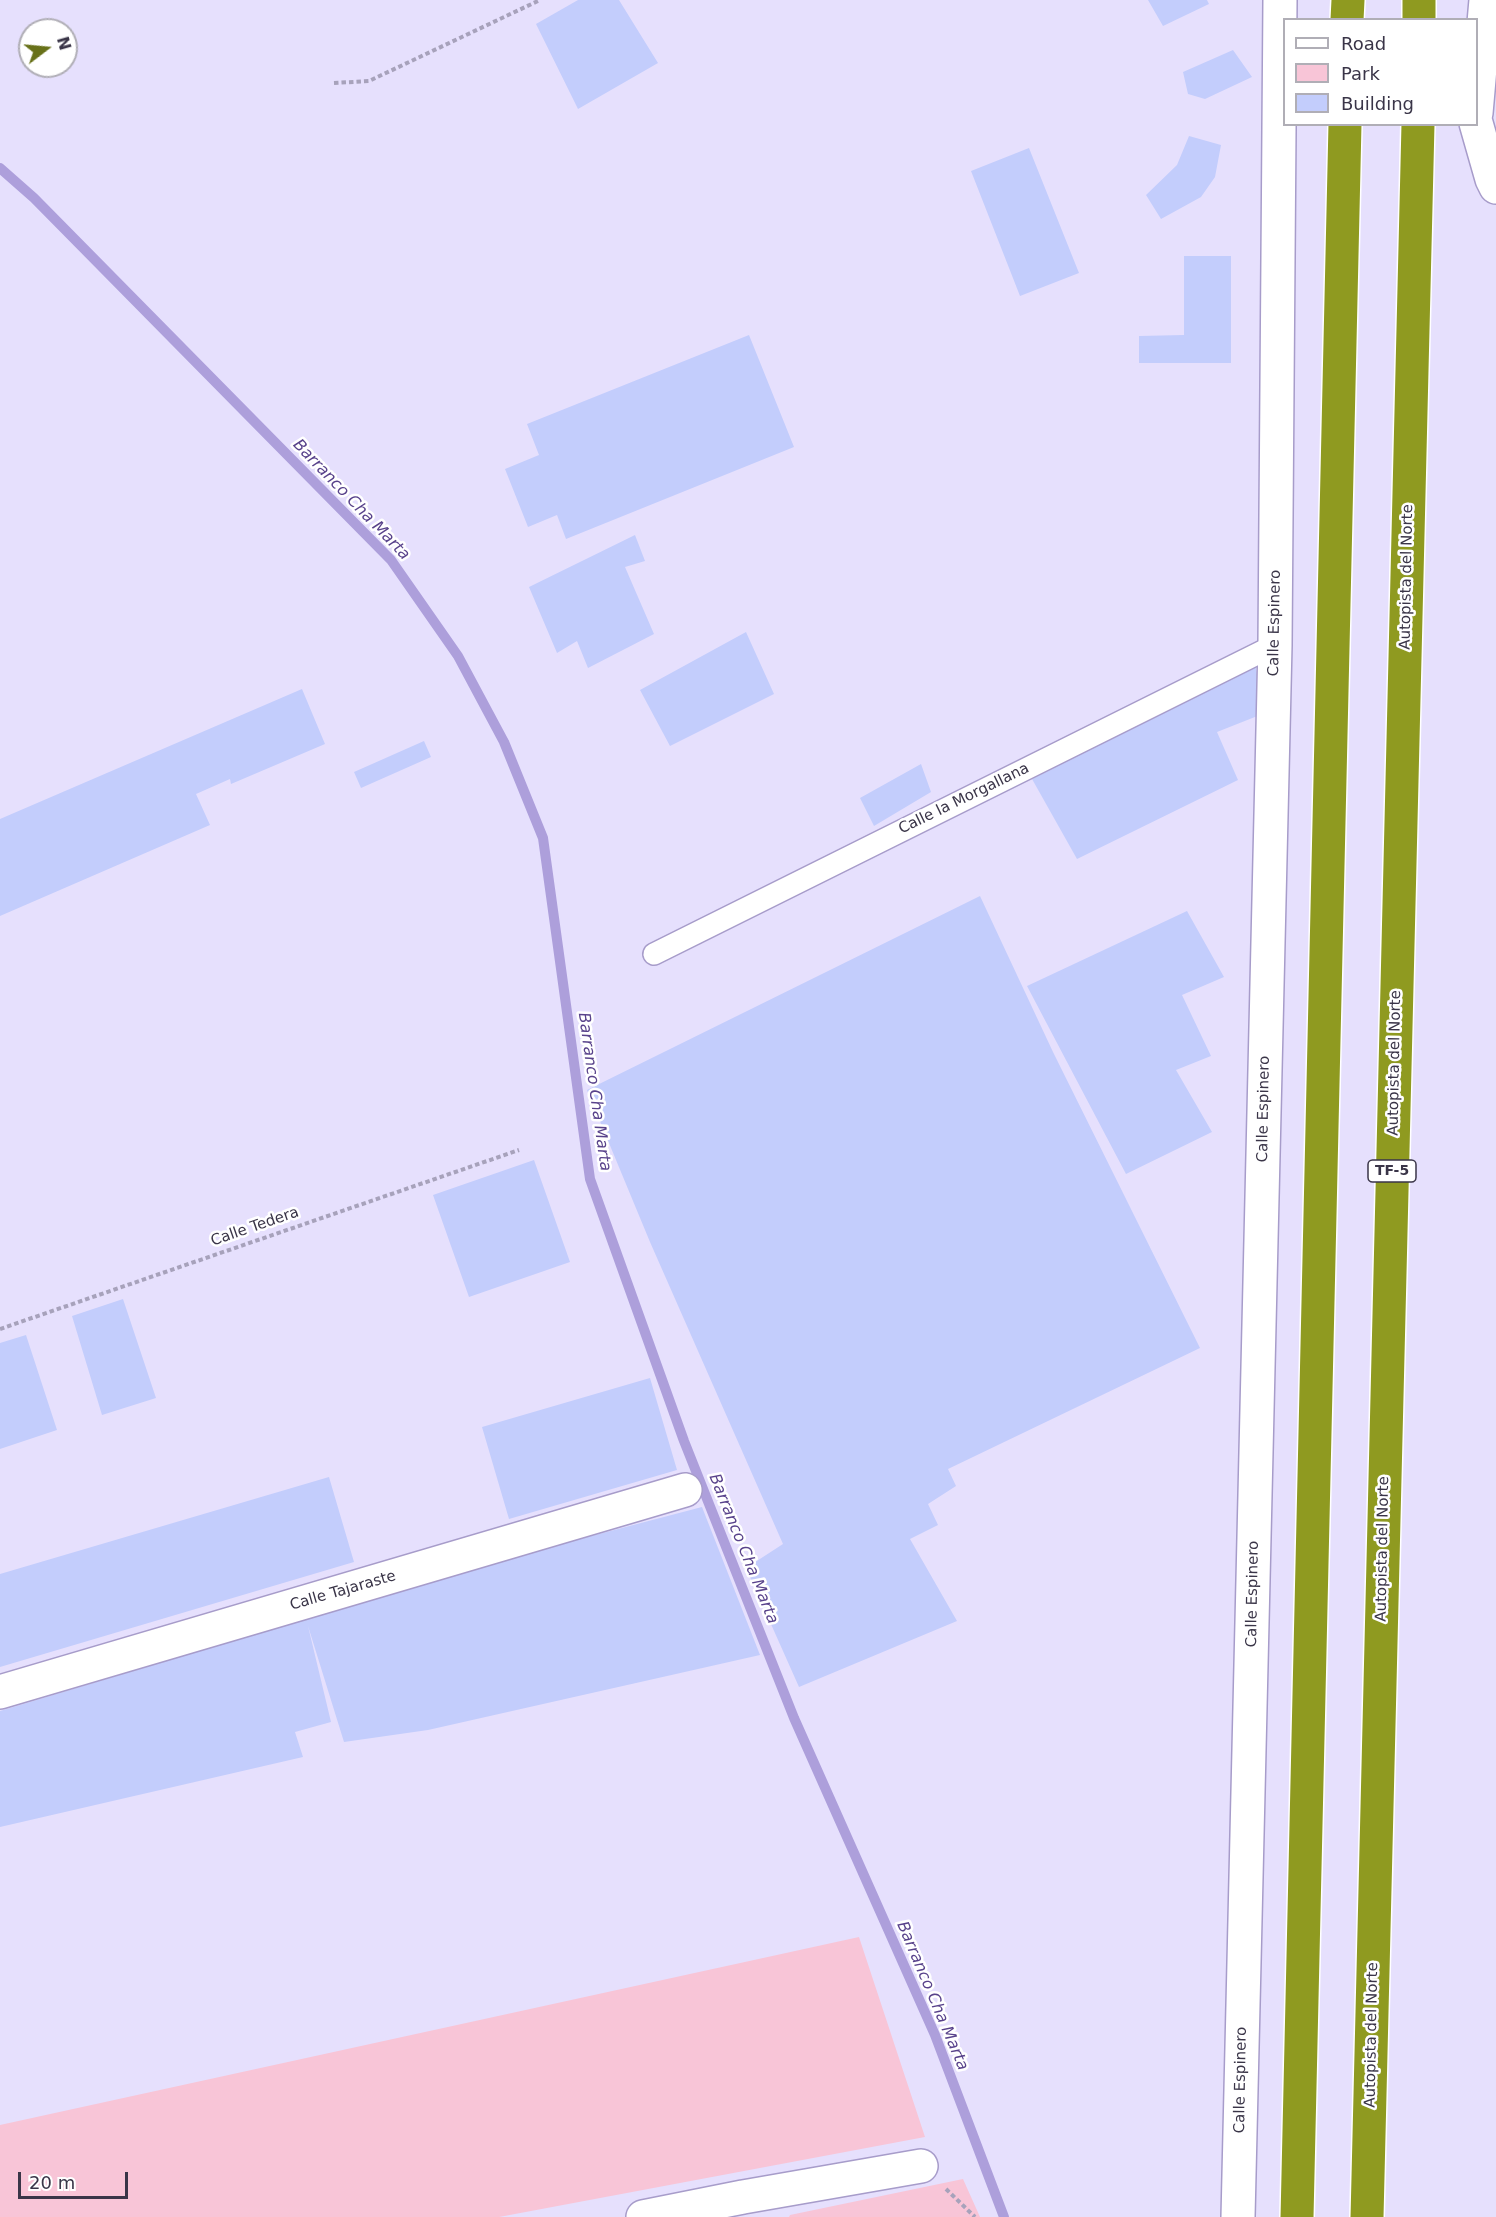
<!DOCTYPE html>
<style>
body{margin:0}
#map{position:relative;width:1496px;height:2217px;overflow:hidden;background:#e6e0fd;font-family:"DejaVu Sans",sans-serif}
canvas{display:block}
.legend{position:absolute;left:1283px;top:18px;width:195px;height:108px;box-sizing:border-box;background:#fff;border:2px solid #b0aeb6;margin:0;padding:8px 10px;list-style:none;font-size:18px;color:#3a3548}
.legend li{display:flex;align-items:center;gap:12px;height:30px}
.legend b{width:30px;border:2px solid #b0aeb6}
.north{position:absolute;left:18px;top:18px;width:60px;height:60px;box-sizing:border-box;background:#fff;border:2px solid #b0aeb6;border-radius:50%;rotate:74deg;font-size:16px;font-weight:700;line-height:24px;text-align:center;color:#3a3548}
.north::after{content:'';display:block;margin:auto;width:21px;height:27px;background:#687119;clip-path:polygon(50% 0,100% 100%,50% 72%,0 100%)}
.scale{position:absolute;left:18px;top:2172px;width:110px;height:27px;box-sizing:border-box;border:3px solid #3a3548;border-top:0;padding-left:8px;font-size:18px;line-height:21px;white-space:nowrap;color:#3a3548;-webkit-text-stroke:4px #fff;paint-order:stroke}
</style>
<div id="map">
<canvas width="1496" height="2217"></canvas>
<ul class="legend">
<li><b style="height:8px;background:#fff"></b>Road</li>
<li><b style="height:16px;background:#f8c5d7"></b>Park</li>
<li><b style="height:16px;background:#c3cdfc"></b>Building</li>
</ul>
<div class="north">N</div>
<div class="scale">20 m</div>
</div>
<script>
const context = document.querySelector('canvas').getContext('2d');
context.lineJoin = 'round';
function fillPath(path, color) {
  context.fillStyle = color;
  context.fill(path, 'evenodd');
}
function shape(rows) {
  const path = new Path2D();
  for (const r of rows) {
    path.moveTo(r[0], r[1]);
    for (let i = 2; i < r.length; i += 2) path.lineTo(r[i], r[i + 1]);
  }
  return path;
}
function stroke(path, color, width, dash) {
  context.strokeStyle = color;
  context.lineWidth = width;
  context.lineCap = dash ? 'butt' : 'round';
  context.setLineDash(dash || []);
  context.stroke(path);
}
function write(font, color, halo, rows, align = 'center') {
  context.font = font + ' "DejaVu Sans",sans-serif';
  context.lineWidth = 5;
  context.setLineDash([]);
  context.textBaseline = 'middle';
  context.strokeStyle = halo;
  context.fillStyle = color;
  for (const [text, x, y, turn = 0] of rows) {
    context.save();
    context.translate(x, y);
    context.rotate((+turn || 0) * Math.PI / 180);
    context.textAlign = isNaN(turn) ? turn : align;
    if (halo) context.strokeText(text, 0, 0);
    context.fillText(text, 0, 0);
    context.restore();
  }
}
fillPath(shape([
 [859,1937,925,2137,499,2217,0,2217,0,2125],
 [963,2179,980,2217,789,2217,790,2215]
]), '#f8c5d7');
stroke(shape([
 [0,168,34,198,391,560,458,656,504,742,543,838,590,1179,684,1441,794,1718,935,2035,1004,2217]
]), '#ad9fdb', 10);
fillPath(shape([
 [578,0,619,0,658,63,578,109,536,24],
 [1148,0,1207,0,1209,4,1163,26],
 [1233,50,1252,77,1205,99,1188,94,1183,72],
 [1189,136,1221,145,1215,177,1201,197,1161,219,1146,195,1177,165],
 [1029,148,1079,273,1020,296,971,171],
 [1184,256,1231,256,1231,363,1139,363,1139,336,1184,335],
 [749,335,794,447,566,539,557,515,528,527,505,469,539,455,527,424],
 [635,535,645,561,625,567,654,634,588,668,577,641,557,653,529,587],
 [746,632,774,694,670,746,640,690],
 [1255,664,1265,713,1217,732,1238,780,1077,859,1032,779],
 [302,689,325,744,231,784,230,779,196,794,210,825,0,916,0,819],
 [424,741,431,757,361,788,354,772],
 [921,764,931,792,874,826,860,798],
 [980,896,1053,1052,1200,1348,948,1469,956,1486,928,1504,938,1525,910,1539,957,1621,799,1687,746,1568,783,1544,650,1242,587,1090],
 [1187,911,1224,977,1182,995,1211,1056,1176,1070,1212,1132,1126,1174,1027,986],
 [534,1160,570,1262,469,1297,433,1195],
 [123,1299,156,1398,102,1415,72,1316],
 [26,1335,57,1430,0,1449,0,1343],
 [650,1378,677,1470,509,1519,482,1427],
 [329,1477,354,1562,0,1667,0,1574],
 [702,1507,760,1655,428,1730,344,1742,308,1626,331,1722,295,1732,303,1757,0,1827,0,1711,306,1619,389,1589]
]), '#c3cdfc');
const lane = shape([
 [654,954,1275,645]
]);
const street = shape([
 [1476,113,1486,0],
 [1476,123,1492,179,1496,187],
 [0,1692,685,1490],
 [643,2217,743,2197,921,2166],
 [1238,2217,1275,645,1280,0]
]);
const highway = shape([
 [1419,0,1419,20],
 [1347,20,1348,0],
 [1297,2217,1345,124],
 [1367,2217,1418,124]
]);
stroke(lane, '#a79cca', 24);
stroke(street, '#a79cca', 36);
stroke(highway, '#fff', 36);
stroke(shape([
 [334,83,369,81,540,0],
 [0,1329,519,1150],
 [946,2189,975,2217]
]), '#a7a2bb', 4, [4.5, 3]);
stroke(lane, '#fff', 21);
stroke(street, '#fff', 33);
stroke(highway, '#8f9a20', 33);
for (const [x, y, w] of [
 [1392,1171,48]
]) {
  const box = new Path2D();
  box.roundRect(x - w / 2, y - 11, w, 22, 4.5);
  context.fillStyle = '#fff';
  context.fill(box);
  stroke(box, '#3a3548', 1.5);
}
write('bold 14px', '#3a3548', null, [
 ["TF-5",1392,1171]
]);
write('15px', '#3a3548', '#fff', [
 ["Autopista del Norte",1407,577,-89],
 ["Calle Espinero",1275,623,-89],
 ["Calle la Morgallana",964,799,-26],
 ["Autopista del Norte",1395,1063,-89],
 ["Calle Espinero",1264,1109,-89],
 ["Calle Tedera",255,1227,-19],
 ["Autopista del Norte",1383,1549,-89],
 ["Calle Tajaraste",343,1591,-16],
 ["Calle Espinero",1253,1594,-89],
 ["Autopista del Norte",1372,2035,-89],
 ["Calle Espinero",1241,2080,-89]
]);
write('italic 16px', '#58428b', '#fff', [
 ["Barranco Cha Marta",351,500,46],
 ["Barranco Cha Marta",594,1092,82],
 ["Barranco Cha Marta",743,1549,68],
 ["Barranco Cha Marta",932,1996,67]
]);
</script>
